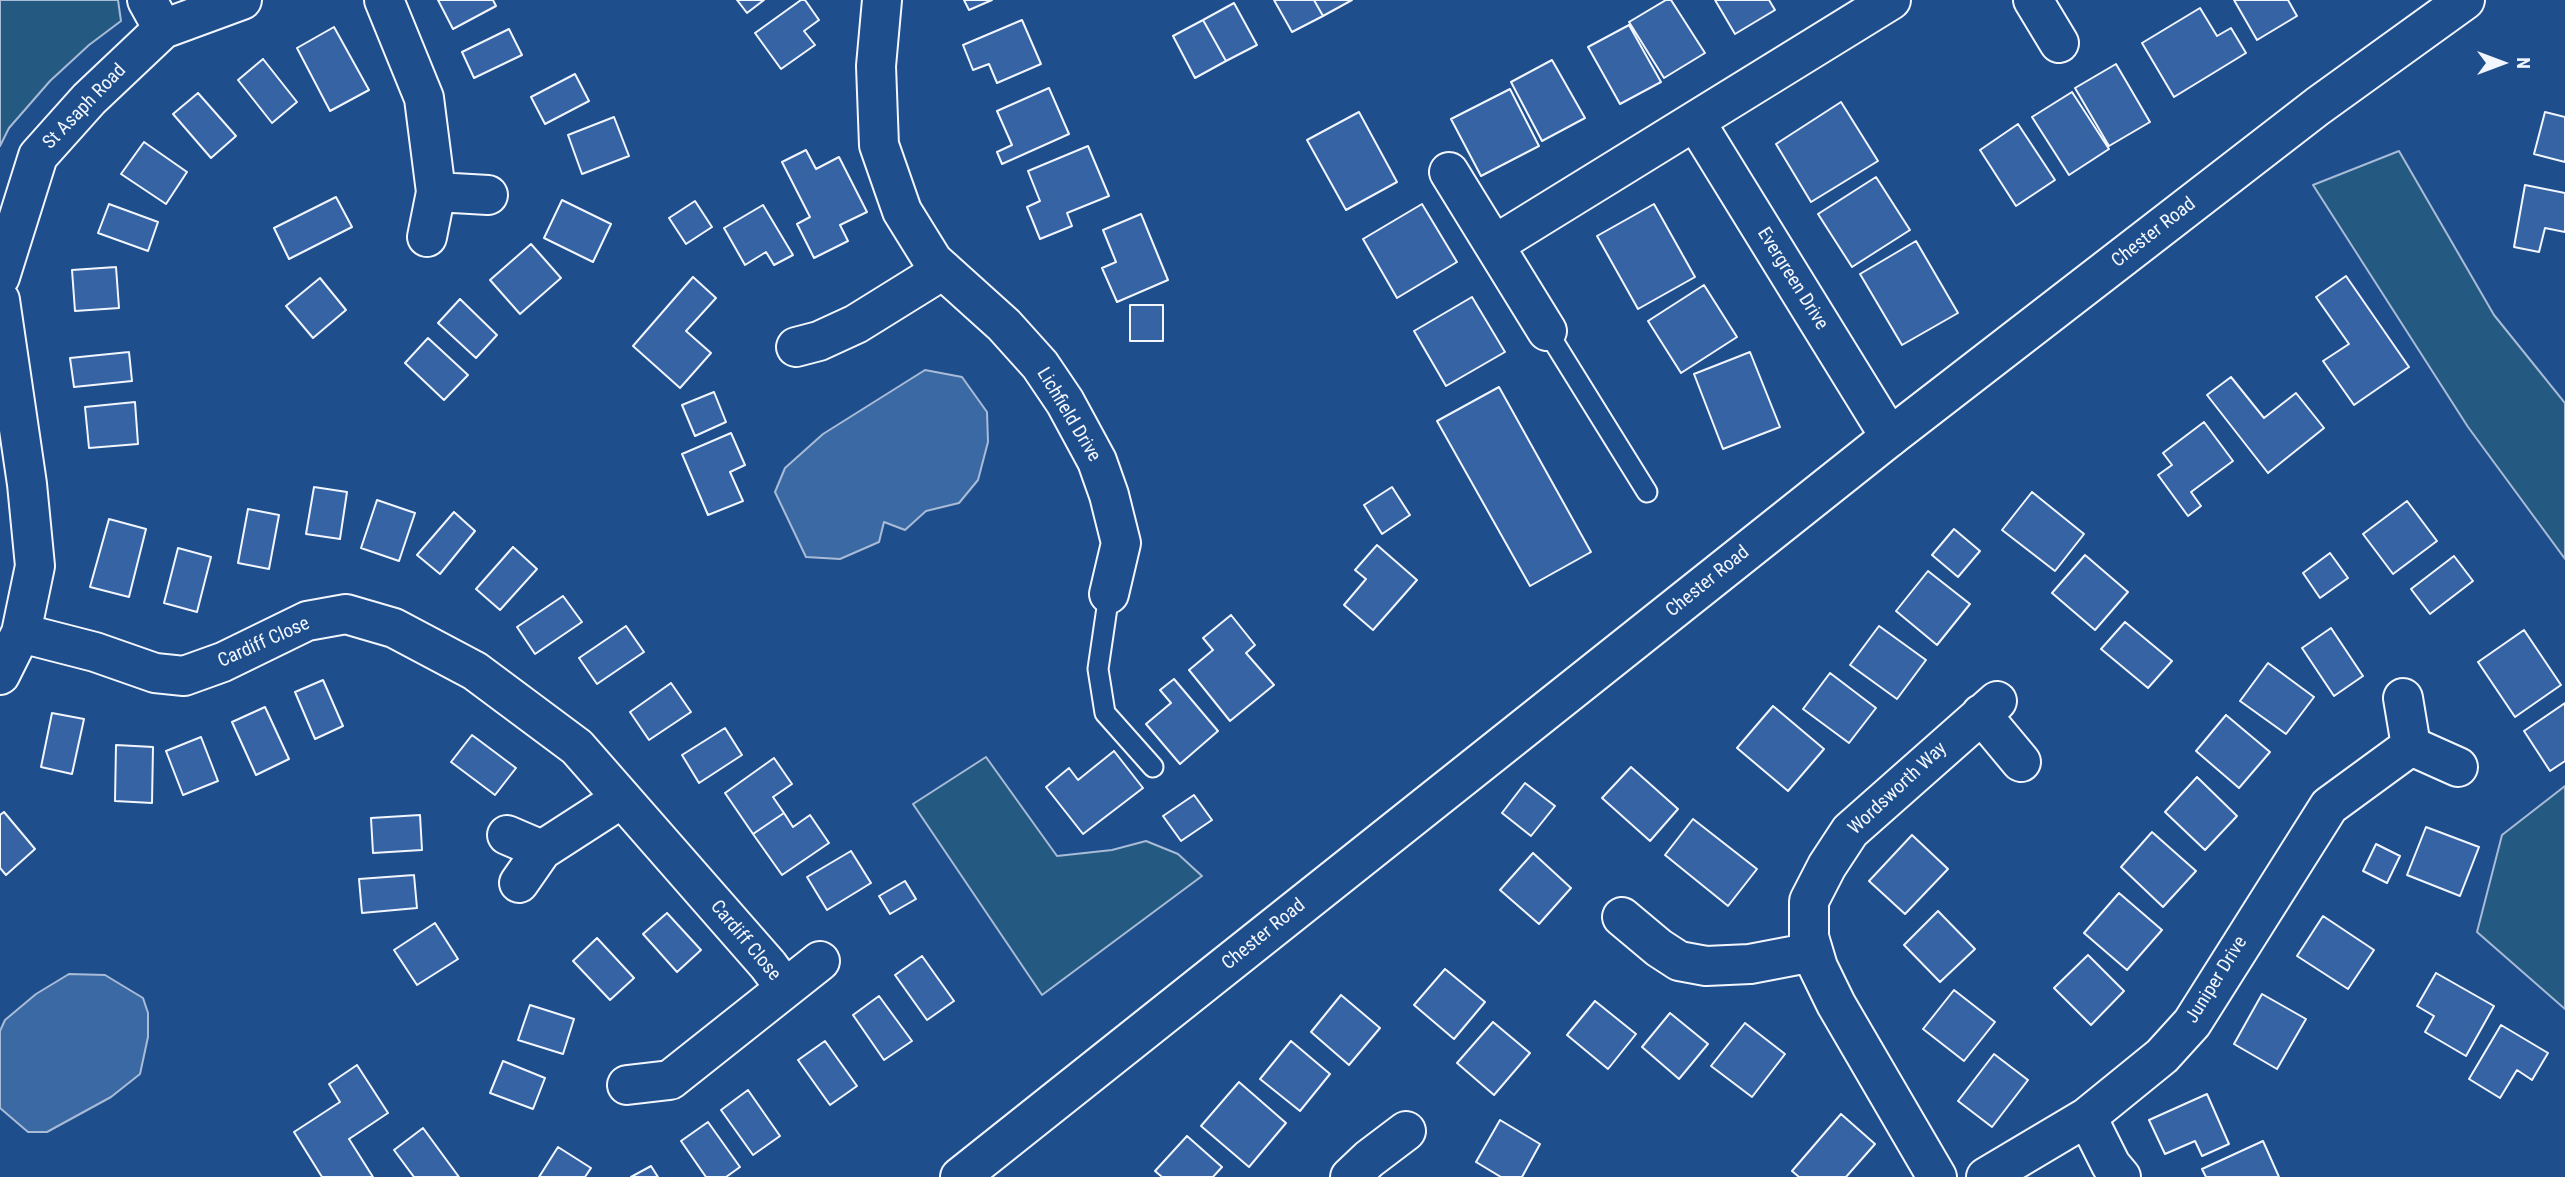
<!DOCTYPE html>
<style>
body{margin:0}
#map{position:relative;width:2565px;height:1177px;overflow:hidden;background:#1f4e8c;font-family:"Roboto Condensed",sans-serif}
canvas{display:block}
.north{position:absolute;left:2467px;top:28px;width:70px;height:70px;-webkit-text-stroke:5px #1f4e8c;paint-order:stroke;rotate:90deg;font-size:19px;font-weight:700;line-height:28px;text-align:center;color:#f2f6ff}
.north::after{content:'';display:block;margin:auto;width:24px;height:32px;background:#f2f6ff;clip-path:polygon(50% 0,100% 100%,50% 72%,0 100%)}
</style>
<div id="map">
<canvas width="2565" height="1177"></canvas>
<div class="north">N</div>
</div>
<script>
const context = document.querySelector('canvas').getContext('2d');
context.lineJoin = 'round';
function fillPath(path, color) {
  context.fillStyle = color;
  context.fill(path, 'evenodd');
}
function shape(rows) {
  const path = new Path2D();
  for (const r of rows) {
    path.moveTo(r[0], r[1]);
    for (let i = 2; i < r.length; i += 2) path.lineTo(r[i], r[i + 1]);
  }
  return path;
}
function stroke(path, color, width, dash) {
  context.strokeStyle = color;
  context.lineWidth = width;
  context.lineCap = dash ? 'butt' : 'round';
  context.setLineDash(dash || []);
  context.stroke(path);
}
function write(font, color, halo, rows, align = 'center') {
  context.font = font + ' "Roboto Condensed",sans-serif';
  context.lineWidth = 5;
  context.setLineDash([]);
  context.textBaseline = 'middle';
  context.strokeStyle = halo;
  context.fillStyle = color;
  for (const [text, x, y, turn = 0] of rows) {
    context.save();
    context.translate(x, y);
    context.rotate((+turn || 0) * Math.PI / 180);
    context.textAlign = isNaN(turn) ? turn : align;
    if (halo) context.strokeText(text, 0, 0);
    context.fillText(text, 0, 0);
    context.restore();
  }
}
const green = shape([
 [0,0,118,0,121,21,89,45,50,81,9,128,0,146,0,0],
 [2399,151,2494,315,2565,403,2565,559,2468,427,2313,185,2399,151],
 [986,757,1057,856,1112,850,1146,841,1178,854,1202,876,1042,995,913,804,986,757],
 [2565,786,2565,1009,2477,932,2502,835,2565,786]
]);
fillPath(green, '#245a82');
stroke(green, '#a8bbd7', 2);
const water = shape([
 [925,370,962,377,987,412,988,442,978,480,959,503,926,511,905,530,884,522,879,542,840,559,806,557,775,492,785,468,823,434,925,370],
 [69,974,105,975,143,998,148,1013,148,1037,140,1074,111,1097,47,1132,28,1132,0,1108,0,1031,5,1020,36,994,69,974]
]);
fillPath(water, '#3b69a3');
stroke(water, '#a8bbd7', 2);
const building = shape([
 [438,0,493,0,496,6,453,29,438,0],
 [737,0,764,0,747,13,737,0],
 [801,0,805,0,819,20,804,31,815,45,781,69,755,33,801,0],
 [964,0,992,0,969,10,964,0],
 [1274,0,1314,0,1323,16,1292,32,1274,0],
 [1314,0,1352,0,1323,16,1314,0],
 [1666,0,1671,0,1705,53,1664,78,1629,22,1666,0],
 [1715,0,1769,0,1775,10,1735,34,1715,0],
 [2234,0,2288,0,2297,16,2257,40,2234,0],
 [1234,3,1257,45,1226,61,1203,20,1234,3],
 [2200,8,2217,36,2231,28,2246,53,2174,97,2142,43,2200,8],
 [1022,20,1041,64,997,83,989,64,973,70,963,45,1022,20],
 [1203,20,1226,61,1195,78,1173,36,1203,20],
 [1629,25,1661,82,1620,104,1588,47,1629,25],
 [334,27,369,90,330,111,297,48,334,27],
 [509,29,522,55,474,78,462,52,509,29],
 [263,59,297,102,272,123,238,80,263,59],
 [1552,60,1585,118,1542,141,1511,82,1552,60],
 [2116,64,2150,122,2109,146,2075,88,2116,64],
 [575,74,589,101,545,124,531,97,575,74],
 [1049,88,1069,134,1002,164,997,152,1012,145,997,111,1049,88],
 [1510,89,1539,146,1481,176,1451,119,1510,89],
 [2072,92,2109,149,2069,175,2032,117,2072,92],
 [198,93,236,136,211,158,173,114,198,93],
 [1841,102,1878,161,1811,202,1776,144,1841,102],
 [1359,112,1397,182,1346,210,1307,140,1359,112],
 [2545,112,2565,117,2565,162,2534,154,2545,112],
 [614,117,629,156,582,174,568,135,614,117],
 [2018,124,2055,180,2016,206,1980,150,2018,124],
 [144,142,187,172,166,204,121,174,144,142],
 [1088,146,1109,196,1067,213,1072,226,1040,239,1027,207,1040,201,1028,171,1088,146],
 [806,150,816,169,839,157,867,212,840,225,848,241,814,258,797,224,810,217,782,162,806,150],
 [1876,177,1910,230,1852,267,1818,214,1876,177],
 [2525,185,2565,193,2565,232,2545,228,2539,252,2514,247,2525,185],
 [336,197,352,227,289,259,274,228,336,197],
 [562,200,611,224,593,262,544,238,562,200],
 [695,201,712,227,686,244,669,218,695,201],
 [109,204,158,222,148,251,98,233,109,204],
 [1422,204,1457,262,1397,298,1363,239,1422,204],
 [1654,204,1695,277,1638,309,1597,236,1654,204],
 [763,205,793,255,774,265,766,252,745,265,724,228,763,205],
 [1141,214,1168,280,1117,302,1102,268,1116,262,1103,230,1141,214],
 [1916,241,1958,313,1902,345,1860,274,1916,241],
 [531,244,561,278,520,314,490,280,531,244],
 [116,267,119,308,75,311,72,270,116,267],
 [2346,276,2409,367,2354,405,2323,361,2349,344,2316,297,2346,276],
 [693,277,716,298,686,331,711,353,680,388,633,346,693,277],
 [320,278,346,310,313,338,286,306,320,278],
 [1704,285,1737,337,1681,373,1648,321,1704,285],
 [1472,297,1505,352,1446,386,1414,331,1472,297],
 [460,299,497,335,476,358,438,323,460,299],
 [1130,305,1163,305,1163,341,1130,341,1130,305],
 [428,338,468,375,444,400,405,363,428,338],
 [129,352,132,381,74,387,70,358,129,352],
 [1750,352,1780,427,1723,449,1694,374,1750,352],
 [2231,377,2264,418,2296,393,2324,428,2268,473,2207,395,2231,377],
 [1499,387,1591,552,1530,586,1437,421,1499,387],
 [714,392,726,422,695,436,682,405,714,392],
 [135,402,138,444,89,448,85,407,135,402],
 [2204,422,2233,461,2191,492,2201,506,2188,516,2158,475,2172,465,2163,453,2204,422],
 [731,433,745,465,730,472,743,501,708,515,682,454,731,433],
 [314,487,347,492,340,539,306,534,314,487],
 [1392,487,1410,515,1382,534,1364,505,1392,487],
 [2032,492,2084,534,2055,571,2002,530,2032,492],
 [377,500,415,513,399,561,361,548,377,500],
 [2407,501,2437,541,2393,574,2363,534,2407,501],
 [248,509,279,515,269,569,238,563,248,509],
 [454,512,475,531,440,574,417,555,454,512],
 [109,519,146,529,129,597,90,587,109,519],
 [1954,529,1980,551,1958,577,1932,555,1954,529],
 [1377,545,1417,580,1373,630,1344,605,1366,579,1355,570,1377,545],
 [513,547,537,569,500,610,476,589,513,547],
 [178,548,211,557,197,612,164,603,178,548],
 [2330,553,2348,578,2320,598,2303,573,2330,553],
 [2085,555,2128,592,2095,630,2052,593,2085,555],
 [2454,556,2473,581,2430,614,2411,589,2454,556],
 [1928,571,1970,604,1937,645,1896,611,1928,571],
 [563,596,582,622,535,654,517,627,563,596],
 [1231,615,1255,645,1246,653,1274,685,1230,721,1189,670,1213,650,1203,638,1231,615],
 [2125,622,2172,661,2148,688,2101,649,2125,622],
 [626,626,644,652,597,684,579,658,626,626],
 [1879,626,1926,660,1897,699,1850,665,1879,626],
 [2331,628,2363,676,2334,696,2302,648,2331,628],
 [2524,630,2561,685,2515,717,2478,662,2524,630],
 [2268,663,2314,697,2286,734,2240,701,2268,663],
 [1830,673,1876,708,1849,743,1803,709,1830,673],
 [1174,679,1218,731,1180,764,1146,724,1171,703,1160,690,1174,679],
 [323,680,343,726,315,739,295,692,323,680],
 [671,683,691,712,649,740,630,712,671,683],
 [2565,703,2565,761,2550,771,2524,731,2565,703],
 [1773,706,1824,749,1788,791,1737,748,1773,706],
 [265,707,289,759,256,775,232,722,265,707],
 [52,713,84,719,72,774,41,767,52,713],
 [2226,715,2270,752,2239,788,2196,751,2226,715],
 [725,728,742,755,699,783,682,755,725,728],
 [472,735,516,768,495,795,451,762,472,735],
 [201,737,218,781,183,795,166,751,201,737],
 [116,745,153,747,152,803,115,801,116,745],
 [1114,751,1143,788,1083,834,1046,787,1069,768,1078,780,1114,751],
 [774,758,792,784,773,797,784,813,753,834,725,793,774,758],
 [1631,767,1678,809,1650,841,1602,798,1631,767],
 [2197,777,2237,816,2205,850,2165,812,2197,777],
 [1525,783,1555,806,1531,836,1502,813,1525,783],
 [1194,795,1212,820,1181,841,1163,816,1194,795],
 [4,812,35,849,6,875,0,868,0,815,4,812],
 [784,813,793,827,810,815,829,843,782,875,753,834,784,813],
 [420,815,422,850,373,853,371,818,420,815],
 [1693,819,1757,869,1728,906,1665,855,1693,819],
 [2426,827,2479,847,2460,896,2407,875,2426,827],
 [2152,832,2196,871,2163,907,2121,867,2152,832],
 [1912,835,1948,869,1905,914,1869,881,1912,835],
 [2376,844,2400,856,2387,883,2363,871,2376,844],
 [851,851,871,883,827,910,807,877,851,851],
 [1533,853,1571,888,1539,924,1500,890,1533,853],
 [414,875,417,908,362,913,359,879,414,875],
 [905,881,916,899,890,914,879,896,905,881],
 [2119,893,2162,930,2127,970,2084,933,2119,893],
 [1938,911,1975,949,1940,982,1904,945,1938,911],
 [667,913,701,950,677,972,643,934,667,913],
 [2323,916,2374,950,2348,989,2297,956,2323,916],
 [435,923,458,959,417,985,394,950,435,923],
 [597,938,634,978,610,1000,573,961,597,938],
 [2088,955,2124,991,2091,1025,2054,988,2088,955],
 [922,956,954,1001,927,1020,895,975,922,956],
 [1445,969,1485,1002,1454,1039,1414,1005,1445,969],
 [2436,973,2494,1006,2466,1056,2425,1032,2434,1016,2417,1006,2436,973],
 [1954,990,1995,1022,1964,1061,1923,1029,1954,990],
 [2262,994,2306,1019,2277,1069,2234,1044,2262,994],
 [1341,995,1380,1028,1349,1065,1311,1032,1341,995],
 [879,996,912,1041,884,1060,853,1015,879,996],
 [1595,1001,1636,1034,1608,1069,1567,1035,1595,1001],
 [530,1005,574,1019,563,1054,518,1040,530,1005],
 [1670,1013,1708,1044,1679,1079,1642,1047,1670,1013],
 [1493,1022,1530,1053,1494,1095,1457,1063,1493,1022],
 [1745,1023,1785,1054,1752,1097,1711,1066,1745,1023],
 [2501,1025,2548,1053,2532,1080,2517,1070,2500,1098,2469,1079,2501,1025],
 [825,1041,857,1086,830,1105,798,1060,825,1041],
 [1291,1041,1330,1074,1300,1111,1260,1079,1291,1041],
 [1994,1054,2028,1080,1992,1127,1958,1101,1994,1054],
 [503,1061,545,1078,533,1109,490,1093,503,1061],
 [357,1065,388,1113,349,1139,373,1177,322,1177,294,1132,340,1102,329,1084,357,1065],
 [1239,1082,1286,1123,1249,1167,1201,1126,1239,1082],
 [748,1090,780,1136,753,1155,721,1110,748,1090],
 [2207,1094,2229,1144,2202,1156,2195,1141,2165,1154,2149,1120,2207,1094],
 [1841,1114,1875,1144,1846,1177,1799,1177,1792,1171,1841,1114],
 [1500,1120,1540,1144,1522,1177,1501,1177,1476,1162,1500,1120],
 [708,1122,740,1167,726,1177,706,1177,681,1141,708,1122],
 [423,1128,459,1177,414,1177,394,1150,423,1128],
 [1187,1136,1222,1167,1213,1177,1162,1177,1155,1171,1187,1136],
 [2263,1141,2279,1177,2206,1177,2202,1169,2263,1141],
 [558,1147,591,1168,585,1177,539,1177,558,1147],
 [651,1166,658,1177,631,1177,651,1166]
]);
fillPath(building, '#3563a3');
stroke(building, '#f2f6ff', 2);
const service = shape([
 [1547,331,1647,492],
 [1109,594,1098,669,1105,713,1153,767]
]);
const minor = shape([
 [147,0,163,29],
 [384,0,424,98,436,192,427,237],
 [882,0,876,66,879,145,902,211,933,261,1004,325,1040,365,1065,402,1097,461,1109,495,1121,543,1109,594],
 [2033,0,2059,43],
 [1695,121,1890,437],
 [1449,172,1547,331],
 [436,192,488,195],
 [1494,245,1891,0],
 [0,277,38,156,89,99,163,29,242,0],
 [0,300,27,484,35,566,21,633,0,675],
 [796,347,819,341,856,324,943,270],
 [21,633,95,652,155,673,184,676,223,662,307,621,346,614,394,628,475,671,577,747,768,965,785,988],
 [1981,714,2021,762],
 [2411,746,2458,767],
 [507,835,542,850],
 [519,883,542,850,621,799],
 [1622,917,1659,948,1679,961,1706,966,1750,964,1813,952],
 [627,1085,670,1080,820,961],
 [2087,1117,2111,1165,2121,1177],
 [1350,1177,1369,1159,1406,1131],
 [1937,1177,1836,1004,1818,967,1809,937,1809,901,1827,866,1850,831,1997,701],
 [1986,1177,2087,1117,2162,1056,2192,1023,2329,806,2411,746,2403,698]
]);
const primary = shape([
 [960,1177,1890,437,2318,106,2465,0]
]);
stroke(service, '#f2f6ff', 23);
stroke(minor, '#f2f6ff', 42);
stroke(primary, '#f2f6ff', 42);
stroke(service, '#1f4e8c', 19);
stroke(minor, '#1f4e8c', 38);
stroke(primary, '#1f4e8c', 38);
write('19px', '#f2f6ff', '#1f4e8c', [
 ["St Asaph Road",85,107,-46],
 ["Chester Road",2154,233,-38],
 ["Evergreen Drive",1792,279,58],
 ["Lichfield Drive",1068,415,59],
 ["Chester Road",1708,582,-39],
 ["Cardiff Close",264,643,-24],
 ["Wordsworth Way",1898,789,-43],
 ["Chester Road",1264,935,-39],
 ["Cardiff Close",745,941,50],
 ["Juniper Drive",2217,980,-58]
]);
</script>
